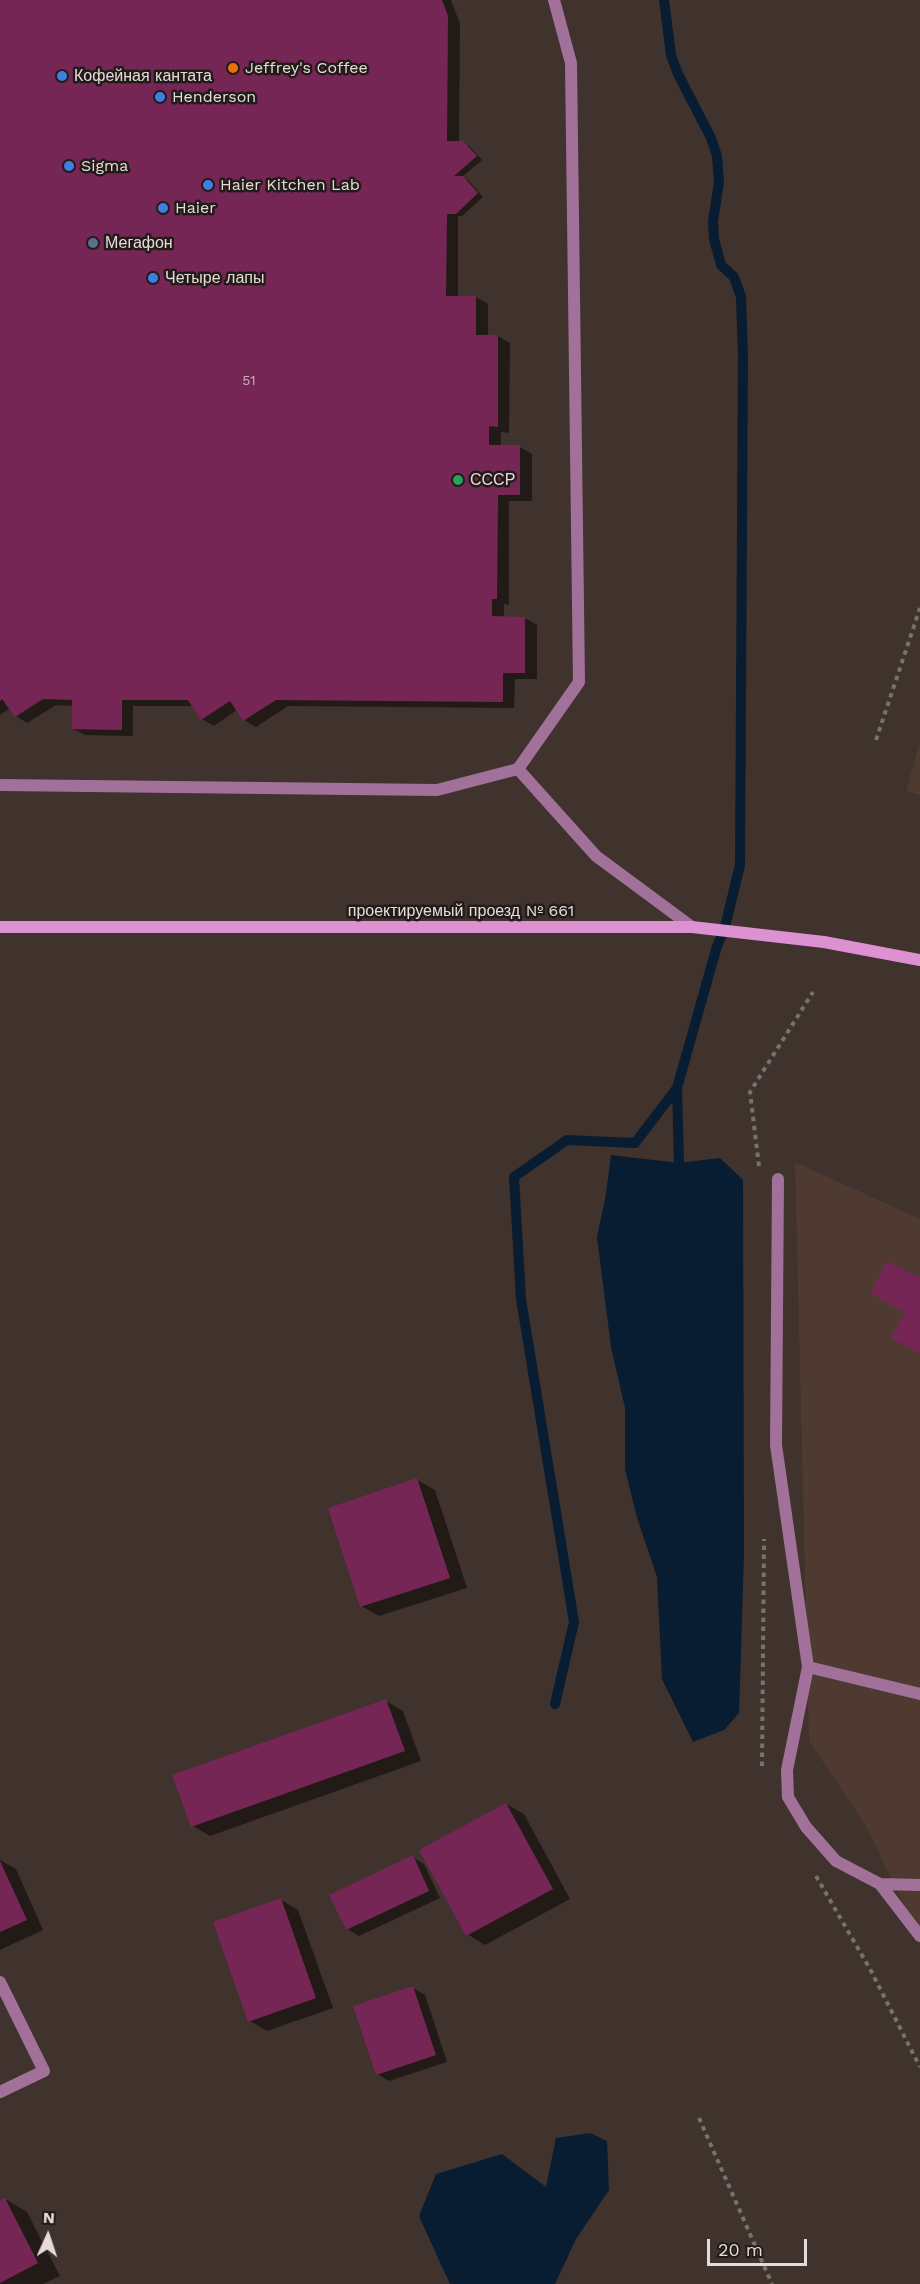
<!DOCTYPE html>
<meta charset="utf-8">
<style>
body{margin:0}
#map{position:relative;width:920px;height:2284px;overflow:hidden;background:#40322c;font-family:"Work Sans",sans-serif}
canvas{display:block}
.north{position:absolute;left:18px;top:2206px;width:60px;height:60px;-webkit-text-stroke:4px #221b19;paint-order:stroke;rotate:3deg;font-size:16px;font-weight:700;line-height:24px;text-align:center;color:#e5dcd8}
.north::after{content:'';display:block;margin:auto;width:21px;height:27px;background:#e5dcd8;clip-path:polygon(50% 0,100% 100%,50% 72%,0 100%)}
.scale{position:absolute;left:707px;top:2239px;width:100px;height:27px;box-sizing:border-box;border:3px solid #e5dcd8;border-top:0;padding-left:8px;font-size:18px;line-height:21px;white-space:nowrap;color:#e5dcd8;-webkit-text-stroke:4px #221b19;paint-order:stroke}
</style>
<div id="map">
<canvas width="920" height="2284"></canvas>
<div class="north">N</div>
<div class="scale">20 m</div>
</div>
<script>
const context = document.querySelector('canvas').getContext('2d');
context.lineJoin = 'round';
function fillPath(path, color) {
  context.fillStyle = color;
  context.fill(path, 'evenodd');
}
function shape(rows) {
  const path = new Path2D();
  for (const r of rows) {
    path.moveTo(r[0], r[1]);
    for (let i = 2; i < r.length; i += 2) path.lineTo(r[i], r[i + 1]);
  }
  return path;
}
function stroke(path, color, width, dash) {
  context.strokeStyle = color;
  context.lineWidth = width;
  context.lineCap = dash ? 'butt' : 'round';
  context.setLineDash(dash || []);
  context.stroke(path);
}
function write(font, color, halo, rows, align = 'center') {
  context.font = font + ' "Work Sans",sans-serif';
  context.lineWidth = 5;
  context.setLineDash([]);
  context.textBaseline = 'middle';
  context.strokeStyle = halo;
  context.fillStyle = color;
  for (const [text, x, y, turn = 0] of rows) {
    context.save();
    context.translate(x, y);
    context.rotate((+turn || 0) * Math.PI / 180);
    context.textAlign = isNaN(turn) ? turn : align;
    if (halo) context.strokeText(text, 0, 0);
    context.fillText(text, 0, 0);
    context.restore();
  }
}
fillPath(shape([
 [920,742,920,795,906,791],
 [795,1162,920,1219,920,1938,866,1826,809,1741]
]), '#4f3a31');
fillPath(shape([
 [611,1155,679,1163,720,1158,743,1180,744,1554,739,1713,724,1730,693,1742,662,1679,657,1577,637,1518,625,1469,625,1408,611,1347,597,1237,605,1200],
 [590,2133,607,2141,609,2190,576,2239,555,2284,450,2284,419,2216,436,2174,502,2154,546,2187,556,2138]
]), '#081d32');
fillPath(shape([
 [0,0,451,0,460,24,459,142,469,146,482,160,462,177,469,181,483,197,462,216,458,216,458,297,476,297,488,304,488,336,498,336,510,343,509,433,501,432,501,447,520,447,532,454,532,501,509,501,509,605,504,604,504,618,525,618,537,625,537,679,515,679,514,708,288,706,256,727,244,720,237,710,214,726,202,719,193,706,133,706,133,736,85,735,73,729,73,706,56,705,27,723,16,716,9,709,0,715],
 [417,1480,435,1490,467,1588,379,1616,361,1606],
 [386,1701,403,1711,421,1761,210,1836,193,1826],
 [506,1804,524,1814,570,1899,485,1945,467,1934],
 [413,1857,424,1864,440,1898,359,1936,347,1929],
 [0,1860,16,1869,43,1930,0,1950],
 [281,1900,298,1910,333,2008,267,2031,250,2021],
 [413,1988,425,1995,447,2062,389,2081,377,2074],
 [5,2199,27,2212,60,2276,43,2284,0,2284,0,2202]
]), '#0007');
stroke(shape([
 [664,0,671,55,678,74,711,138,717,156,719,182,713,221,714,239,721,265,734,277,741,297,743,355,740,865,724,931,717,946,677,1088,679,1163],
 [555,1704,574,1622,521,1299,514,1177,567,1140,635,1143,677,1088]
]), '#081d32', 10);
fillPath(shape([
 [0,0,442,0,448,16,447,141,463,141,477,156,454,176,463,176,478,193,456,214,447,214,446,296,476,296,476,335,498,335,498,427,489,426,489,445,520,445,520,495,498,495,497,599,492,599,492,616,525,617,525,673,503,673,503,702,276,700,243,721,230,701,201,720,188,700,122,700,122,730,72,729,72,700,43,699,15,717,2,699,0,701],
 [887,1261,920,1278,920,1354,891,1338,905,1313,870,1293],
 [417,1478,450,1578,360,1607,328,1508],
 [386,1699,405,1751,191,1827,172,1775],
 [506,1803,553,1889,466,1936,419,1850],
 [413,1855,429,1891,346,1930,329,1895],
 [0,1861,27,1920,0,1932],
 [281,1898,316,1998,248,2022,213,1922],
 [413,1986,436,2055,376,2075,353,2006],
 [5,2198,38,2263,0,2283,0,2200]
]), '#752655');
stroke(shape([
 [876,740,920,608],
 [759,1166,750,1092,813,992],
 [762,1766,764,1539],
 [816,1876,870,1969,920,2067],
 [699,2118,772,2284]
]), '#7c706b', 4, [4.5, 4.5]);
stroke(shape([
 [518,769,596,856,692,927],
 [0,785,437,790,518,769,579,682,571,63,554,0],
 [808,1667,787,1770,788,1797,806,1827,836,1861,880,1884,920,1936],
 [880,1884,920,1885],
 [0,1982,44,2071,0,2092]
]), '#a17199', 12);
stroke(shape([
 [778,1179,776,1445,808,1667,920,1694]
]), '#a17199', 12);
stroke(shape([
 [0,927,692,927,824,942,920,960]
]), '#de91d1', 12);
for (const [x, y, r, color] of [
 [233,68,6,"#e8710a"],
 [62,76,6,"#3f7fe0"],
 [160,97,6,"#3f7fe0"],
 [69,166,6,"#3f7fe0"],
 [208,185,6,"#3f7fe0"],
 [163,208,6,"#3f7fe0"],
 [93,243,6,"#5c6f8a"],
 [153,278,6,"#3f7fe0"],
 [458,480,6,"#2e9e5b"]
]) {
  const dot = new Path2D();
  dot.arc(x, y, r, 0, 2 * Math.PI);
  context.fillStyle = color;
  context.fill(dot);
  stroke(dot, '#221b19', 2);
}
write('14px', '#c9aeb7', null, [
 ["51",249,381]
]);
write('16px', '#e5dcd8', '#221b19', [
 ["Jeffrey's Coffee",245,68],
 ["Кофейная кантата",74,76],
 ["Henderson",172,97],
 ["Sigma",81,166],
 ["Haier Kitchen Lab",220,185],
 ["Haier",175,208],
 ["Мегафон",105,243],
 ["Четыре лапы",165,278],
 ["СССР",470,480]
], 'left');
write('16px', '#e5dcd8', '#221b19', [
 ["проектируемый проезд № 661",461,911]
]);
</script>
